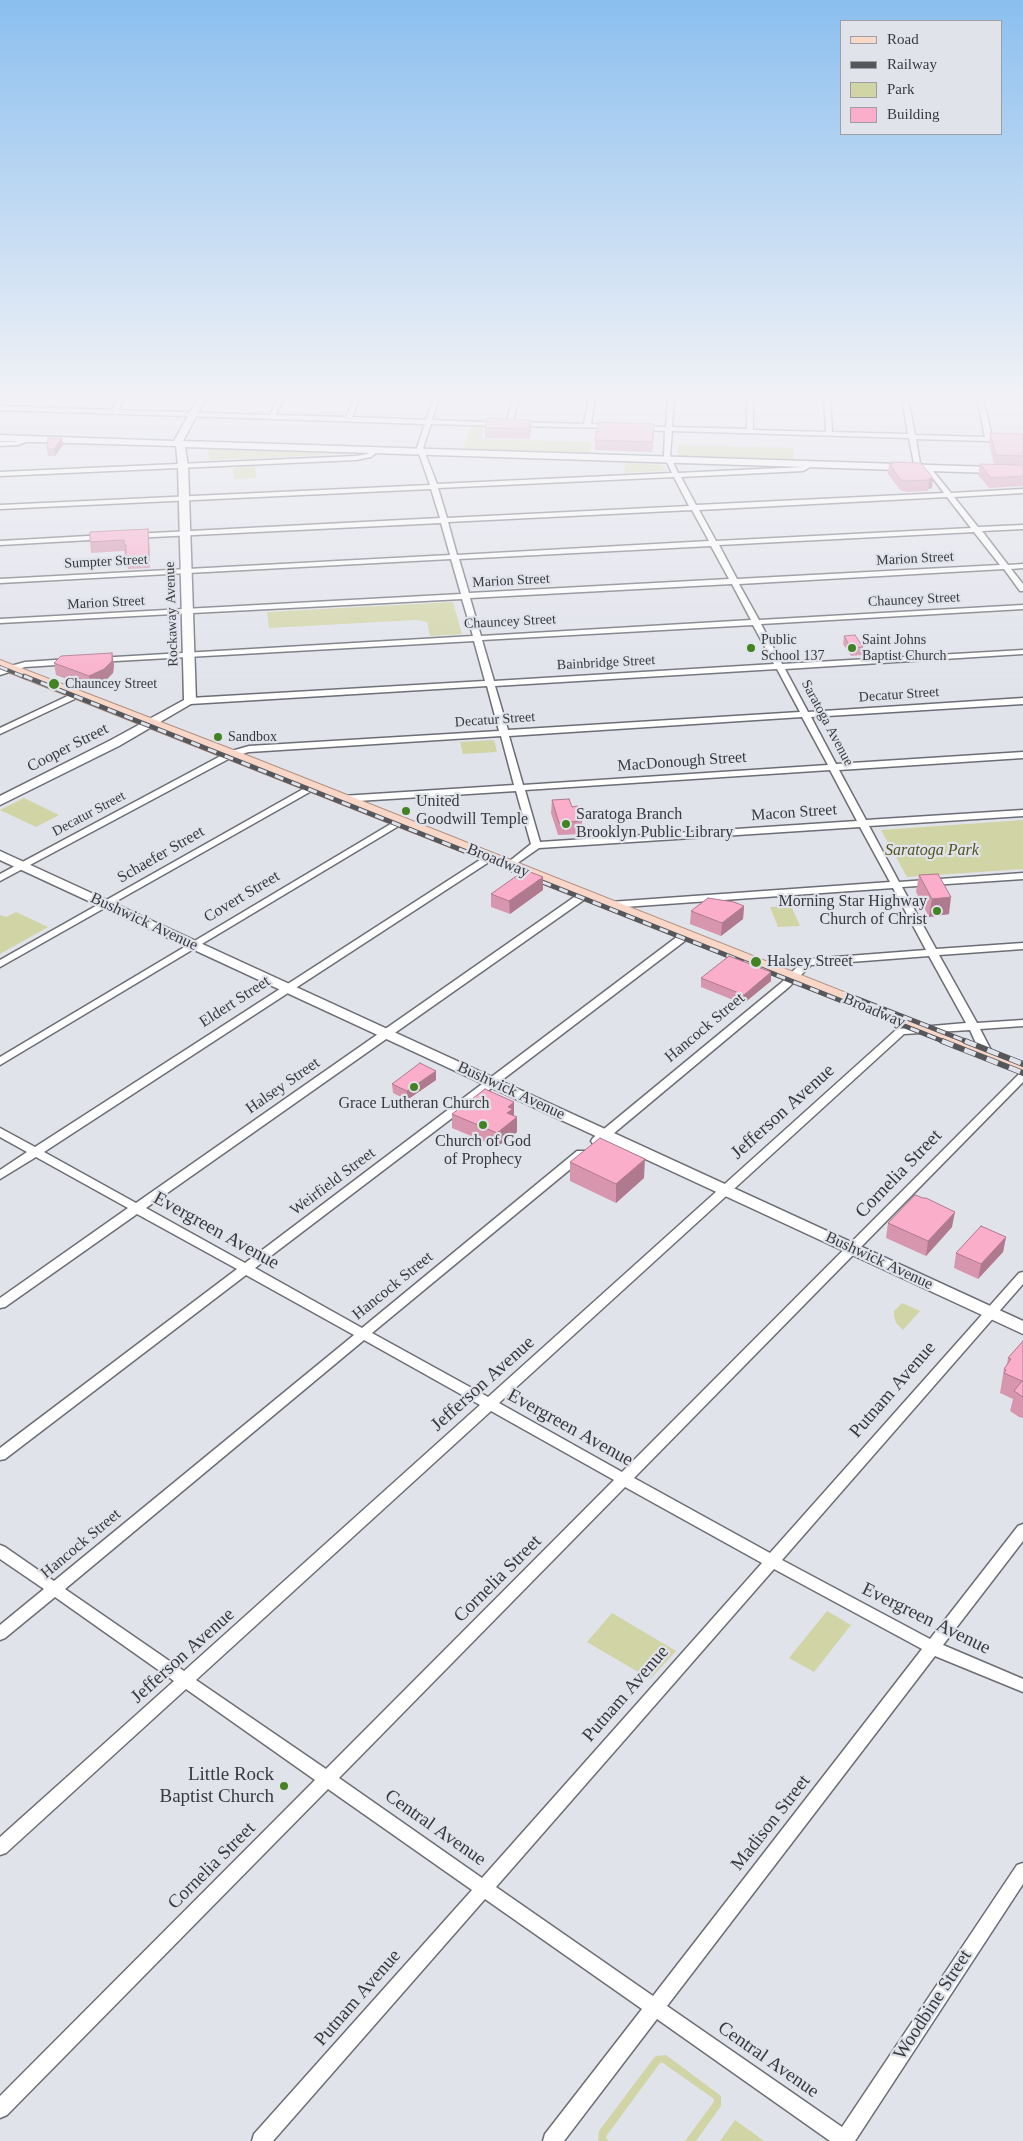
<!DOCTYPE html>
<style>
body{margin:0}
#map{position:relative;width:1023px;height:2141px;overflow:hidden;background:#e1e3eb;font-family:Georgia,serif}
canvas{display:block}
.legend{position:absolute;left:840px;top:20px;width:162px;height:115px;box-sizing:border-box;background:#e1e3eb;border:1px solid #9e9fa5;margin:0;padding:6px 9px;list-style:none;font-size:15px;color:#393a3d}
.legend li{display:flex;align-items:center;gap:10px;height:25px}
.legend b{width:25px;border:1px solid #9e9fa5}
</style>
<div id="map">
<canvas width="1023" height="2141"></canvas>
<ul class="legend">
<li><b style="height:6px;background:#f8d7c8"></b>Road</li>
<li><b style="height:6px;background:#56575b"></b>Railway</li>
<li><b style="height:14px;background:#d1d4a4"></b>Park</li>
<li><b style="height:14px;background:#faaeca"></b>Building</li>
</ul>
</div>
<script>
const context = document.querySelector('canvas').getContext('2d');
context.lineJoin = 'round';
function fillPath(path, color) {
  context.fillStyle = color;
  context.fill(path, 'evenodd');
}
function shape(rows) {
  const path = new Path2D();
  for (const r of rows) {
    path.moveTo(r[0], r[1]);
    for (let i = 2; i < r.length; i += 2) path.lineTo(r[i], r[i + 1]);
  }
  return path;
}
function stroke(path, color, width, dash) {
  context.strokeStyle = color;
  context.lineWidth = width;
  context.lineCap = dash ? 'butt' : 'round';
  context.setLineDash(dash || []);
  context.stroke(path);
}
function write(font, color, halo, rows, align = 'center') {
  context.font = font + ' Georgia,serif';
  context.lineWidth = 4.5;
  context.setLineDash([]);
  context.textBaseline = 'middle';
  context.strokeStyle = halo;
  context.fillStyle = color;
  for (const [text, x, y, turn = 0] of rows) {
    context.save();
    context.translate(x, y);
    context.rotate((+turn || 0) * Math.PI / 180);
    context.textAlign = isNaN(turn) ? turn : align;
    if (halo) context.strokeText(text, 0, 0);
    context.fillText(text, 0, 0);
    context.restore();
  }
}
fillPath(shape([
 [470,427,484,427,481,439,592,442,589,453,463,449],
 [678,445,794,448,794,460,678,456],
 [208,449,344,454,210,460],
 [626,463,661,465,666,471,624,473],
 [255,466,256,478,234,479,233,468],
 [453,602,462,634,430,636,427,622,416,620,269,628,267,612],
 [494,740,497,752,463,754,460,742],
 [24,798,59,815,36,827,0,810],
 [1023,820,1023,869,907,877,881,830],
 [791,906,800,926,778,927,770,907],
 [16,912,48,927,0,954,0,915,6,917],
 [902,1303,920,1311,903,1330,896,1323,894,1316,894,1311],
 [827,1611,851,1625,814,1672,789,1658],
 [612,1613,676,1651,650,1679,587,1642],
 [666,2055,721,2096,721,2106,696,2141,685,2141,713,2103,714,2099,663,2063,660,2063,607,2135,606,2138,609,2141,598,2141,599,2131,653,2059,656,2056],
 [735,2120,745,2127,764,2141,720,2141]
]), '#d1d4a4');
const street = shape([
 [120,398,126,398,118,410,270,415,278,398,284,398,276,415,346,417,354,398,360,398,352,417,426,420,433,398,439,398,432,420,503,423,503,425,501,426,431,424,423,448,437,484,672,473,664,456,665,431,640,430,637,428,640,426,666,427,668,398,674,398,672,427,747,429,747,398,753,398,753,430,826,432,824,398,830,398,832,432,908,434,902,398,908,398,915,435,985,437,977,398,983,398,992,437,1023,438,1023,442,916,439,920,463,933,471,951,493,1023,489,1023,493,954,497,978,527,1023,525,1023,529,982,531,1008,565,1023,564,1023,568,1011,569,1023,584,1023,591,1020,591,1004,569,739,584,759,620,1023,605,1023,609,761,624,782,664,1023,650,1023,654,785,669,808,712,1023,698,1023,704,811,717,836,764,1023,752,1023,758,839,770,866,820,1023,810,1023,816,869,826,899,882,1023,873,1023,879,902,887,936,949,1023,943,1023,949,939,955,977,1023,1023,1020,1023,1026,980,1029,993,1054,987,1057,981,1054,970,1030,904,1034,499,1403,622,1472,1019,1074,1023,1073,1023,1082,634,1478,770,1553,1019,1273,1023,1272,1023,1284,782,1560,930,1639,1018,1526,1023,1524,1023,1541,943,1645,1023,1679,1023,1692,935,1656,667,2006,842,2127,1017,1865,1023,1863,1023,1884,855,2141,830,2141,657,2019,564,2141,543,2141,545,2134,642,2009,485,1899,273,2141,252,2141,254,2134,472,1890,328,1789,7,2115,0,2118,0,2096,315,1780,186,1689,6,1853,0,1855,0,1837,174,1681,55,1597,5,1638,0,1640,0,1625,44,1589,0,1559,0,1545,5,1547,54,1581,354,1335,246,1275,5,1459,0,1460,0,1448,237,1269,137,1214,5,1307,0,1308,0,1298,128,1208,36,1157,0,1179,0,1170,27,1152,0,1137,0,1128,35,1147,486,856,492,856,494,858,492,860,44,1152,136,1203,580,893,588,893,589,895,588,897,146,1208,245,1263,682,933,690,933,691,935,690,937,255,1268,362,1328,577,1151,585,1151,587,1154,585,1157,372,1333,488,1397,897,1029,966,1023,929,956,811,965,789,987,601,1144,593,1144,591,1141,593,1138,781,983,799,965,761,968,757,967,756,965,757,963,926,950,893,888,610,908,605,905,610,902,890,882,860,827,539,848,509,869,506,868,504,866,506,864,531,844,516,791,342,802,337,799,342,796,514,785,501,736,249,752,234,756,0,881,0,874,228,752,249,746,499,731,487,686,190,704,186,701,190,698,485,681,474,641,98,662,94,660,98,658,473,636,462,599,0,623,0,619,461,594,451,559,0,583,0,579,450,555,441,523,133,538,129,536,133,534,440,518,431,489,0,509,0,505,430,485,417,448,425,424,0,410,0,406,111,410,120,398],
 [672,431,909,438,914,464,929,473,944,493,696,505,681,477,803,471,814,465,811,463,802,467,678,473,670,456,672,431],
 [674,477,689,506,447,518,438,488,674,477],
 [947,497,971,528,716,541,699,510,947,497],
 [692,510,709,541,457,555,448,522,692,510],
 [974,532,1000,565,737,579,719,545,974,532],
 [711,546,729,579,469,593,459,559,711,546],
 [732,584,751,620,481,636,470,598,732,584],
 [753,625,774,664,494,681,482,640,753,625],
 [777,669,800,712,508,730,495,686,777,669],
 [802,717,828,765,523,785,509,736,802,717],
 [830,770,857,821,540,842,525,790,830,770],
 [364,1340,480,1405,184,1671,65,1589,364,1340],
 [491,1411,614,1480,326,1769,196,1680,491,1411],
 [625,1487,762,1563,482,1878,339,1778,625,1487],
 [774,1569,922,1649,653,1996,496,1887,774,1569],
 [513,398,519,398,512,424,509,426,506,424,513,398],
 [589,398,595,398,591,424,611,425,614,427,613,428,517,426,514,424,517,422,584,424,589,398],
 [29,437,31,438,31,440,18,445,0,446,0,442,15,442,29,437],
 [375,449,378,451,371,457,356,460,0,476,0,472,356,456,367,454,375,449],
 [105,535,109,537,108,539,0,545,0,541,105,535],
 [69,659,73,662,72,664,25,667,0,675,0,669,25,662,69,659],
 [76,692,79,693,79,697,0,734,0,728,76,692],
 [312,784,317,787,315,789,0,967,0,960,312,784],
 [399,819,404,822,402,824,0,1065,0,1057,399,819]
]);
const secondary = shape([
 [198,398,206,398,183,441,1023,468,1023,474,185,447,188,466,196,701,119,746,0,805,0,796,111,740,184,700,178,466,176,446,0,441,0,435,174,441,198,398],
 [0,851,1023,1321,1023,1334,0,860,0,851]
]);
const primary = shape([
 [0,660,236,751,1023,1063,1023,1074,0,669,0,660]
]);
stroke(street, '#6c6e75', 3);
stroke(secondary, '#6c6e75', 3);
stroke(primary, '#b28f7f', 2);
fillPath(street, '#fff');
fillPath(secondary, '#fff');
fillPath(primary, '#f8d7c8');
const railFar2 = shape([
 [0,667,27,678]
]);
const railFar1 = shape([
 [24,676,945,1042],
 [853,997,968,1042]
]);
const rail = shape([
 [942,1041,1023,1073],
 [965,1041,1023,1064]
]);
stroke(railFar2, '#56575b', 4);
stroke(railFar1, '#56575b', 5);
stroke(rail, '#56575b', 6);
stroke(railFar2, '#e1e3eb', 2.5, [8]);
stroke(railFar1, '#e1e3eb', 3, [9]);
stroke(rail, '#e1e3eb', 4.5, [12]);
fillPath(shape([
 [488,418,531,430,529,439,485,438,485,428],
 [654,424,652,452,595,450,595,440],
 [990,433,1023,434,1023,486,989,488,978,475,980,464,994,465,989,443],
 [62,438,63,445,55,456,48,456,47,449],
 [892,462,933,478,932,488,928,489,928,491,907,492,900,490,888,474,889,464,891,464],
 [90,532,149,540,150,568,128,569,126,555,125,555,124,551,91,553,90,542],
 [844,636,863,647,862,655,851,656,843,644],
 [112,653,114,665,113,673,105,681,90,688,56,675,54,663],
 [552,800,572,807,582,821,582,834,558,835,551,813],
 [919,875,949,914,929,917,916,892],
 [543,890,510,914,491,907,491,894],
 [744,906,743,919,721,936,690,924,691,911],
 [701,978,771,981,743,1004,701,987],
 [436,1071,436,1080,407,1100,393,1093,392,1084],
 [514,1102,514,1116,517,1132,497,1147,452,1128,452,1114],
 [570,1162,644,1178,616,1203,570,1181],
 [888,1223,952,1227,926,1256,886,1238],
 [1006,1237,1003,1252,978,1279,954,1268,956,1253],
 [1023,1341,1023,1418,1019,1417,1010,1411,1013,1399,1000,1393,1004,1369,1007,1364,1008,1358]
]), '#d796ae');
fillPath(shape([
 [531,420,531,430,529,439,529,429],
 [654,424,654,434,652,452,652,442],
 [62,438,63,445,55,456,54,449],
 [933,478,932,488,928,489,929,480,928,479],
 [148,529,149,540,150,568,149,557],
 [112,653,114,665,113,673,105,681,90,688,89,676],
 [543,877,543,890,510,914,509,901],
 [951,897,949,914,929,917,932,899],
 [744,906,743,919,721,936,722,923],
 [771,972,771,981,743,1004,744,995],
 [436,1071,436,1080,407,1100,407,1091],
 [514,1102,514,1116,517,1117,517,1132,497,1147,497,1133,507,1113,508,1107],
 [645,1159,644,1178,616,1203,616,1184],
 [955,1212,952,1227,926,1256,928,1241],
 [1006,1237,1003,1252,978,1279,981,1264]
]), '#af7a8d');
const building = shape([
 [488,418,531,420,529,429,485,428,488,418],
 [599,422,654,424,652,442,595,440,599,422],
 [990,433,1023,434,1023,456,996,455,990,433],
 [48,438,62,438,54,449,47,449,48,438],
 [892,462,921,463,933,478,928,479,929,480,908,481,901,480,889,464,893,464,892,462],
 [980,464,1023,465,1023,476,991,478,980,464],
 [148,529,149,557,126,558,126,545,124,544,124,540,90,542,90,532,148,529],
 [855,635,863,647,851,648,844,636,855,635],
 [112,653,112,661,104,669,89,676,54,663,61,656,112,653],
 [569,799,572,807,578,806,582,821,559,823,552,800,569,799],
 [525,870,543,877,509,901,491,894,525,870],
 [938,874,951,897,932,899,919,875,938,874],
 [708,898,734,902,744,906,722,923,691,911,708,898],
 [729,956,771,972,744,995,701,978,729,956],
 [420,1063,436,1071,407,1091,392,1084,420,1063],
 [485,1089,514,1102,508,1107,513,1109,507,1113,517,1117,497,1133,452,1114,485,1089],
 [600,1138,645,1159,616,1184,570,1162,600,1138],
 [915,1195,923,1198,926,1198,955,1212,928,1241,888,1223,915,1195],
 [981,1226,1006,1237,981,1264,956,1253,981,1226],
 [1023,1341,1023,1397,1014,1391,1022,1381,1004,1373,1006,1370,1004,1369,1011,1359,1008,1358,1023,1341]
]);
fillPath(building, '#faaeca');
stroke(building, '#af7a8d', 1);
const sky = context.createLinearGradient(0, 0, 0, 698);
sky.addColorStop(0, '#8bbfef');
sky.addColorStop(0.57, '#f2f2f6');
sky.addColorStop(1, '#f2f2f600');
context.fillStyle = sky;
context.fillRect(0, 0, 1023, 698);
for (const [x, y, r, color] of [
 [751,648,5,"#448323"],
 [852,648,5,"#448323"],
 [54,684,6,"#448323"],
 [218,737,5,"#448323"],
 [406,811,5,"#448323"],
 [566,824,5,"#448323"],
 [937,911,5,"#448323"],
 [756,962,6,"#448323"],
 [414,1087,5,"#448323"],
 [483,1125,5,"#448323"],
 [284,1786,5,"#448323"]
]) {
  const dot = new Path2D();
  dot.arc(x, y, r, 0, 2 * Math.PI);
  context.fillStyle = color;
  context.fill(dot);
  stroke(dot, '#e1e3eb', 2);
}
write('14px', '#393a3d', '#e1e3eb', [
 ["Marion Street",915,559,-3],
 ["Sumpter Street",106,562,-3],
 ["Marion Street",511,581,-3],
 ["Chauncey Street",914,600,-3],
 ["Marion Street",106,603,-3],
 ["Rockaway Avenue",172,614,-92],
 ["Chauncey Street",510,622,-3],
 ["Bainbridge Street",606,663,-3],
 ["Decatur Street",899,695,-4],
 ["Decatur Street",495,720,-4],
 ["Saratoga Avenue",827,723,62],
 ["Decatur Street",89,814,-28]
]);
write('14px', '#393a3d', '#e1e3eb', [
 ["Public",761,640],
 ["School 137",761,656],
 ["Saint Johns",862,640],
 ["Baptist Church",862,656],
 ["Chauncey Street",65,684],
 ["Sandbox",228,737]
], 'left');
write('16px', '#393a3d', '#e1e3eb', [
 ["Cooper Street",68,748,-27],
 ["MacDonough Street",682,762,-4],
 ["Macon Street",794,813,-4],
 ["Schaefer Street",161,855,-30],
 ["Broadway",498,861,22],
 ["Covert Street",242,897,-31],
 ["Bushwick Avenue",144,922,25],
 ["Eldert Street",235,1002,-33],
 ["Broadway",874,1011,23],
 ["Hancock Street",705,1028,-40],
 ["Halsey Street",283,1086,-35],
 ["Bushwick Avenue",511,1091,25],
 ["Weirfield Street",333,1182,-37],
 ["Bushwick Avenue",879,1261,25],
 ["Hancock Street",393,1286,-39],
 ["Hancock Street",81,1544,-40]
]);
write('16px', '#393a3d', '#e1e3eb', [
 ["United",416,802],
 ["Goodwill Temple",416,820],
 ["Saratoga Branch",576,815],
 ["Brooklyn Public Library",576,833],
 ["Morning Star Highway",927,902,"right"],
 ["Church of Christ",927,920,"right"],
 ["Halsey Street",767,962],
 ["Grace Lutheran Church",414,1104,"center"],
 ["Church of God",483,1142,"center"],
 ["of Prophecy",483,1160,"center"]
], 'left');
write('italic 16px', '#53541e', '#e1e3eb', [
 ["Saratoga Park",932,851]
]);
write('19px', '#393a3d', '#e1e3eb', [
 ["Jefferson Avenue",783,1112,-42],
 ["Cornelia Street",899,1174,-46],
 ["Evergreen Avenue",216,1231,29],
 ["Jefferson Avenue",483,1384,-42],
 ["Putnam Avenue",893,1390,-49],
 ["Evergreen Avenue",570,1428,29],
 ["Cornelia Street",498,1579,-45],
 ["Evergreen Avenue",926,1619,26],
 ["Jefferson Avenue",183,1656,-42],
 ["Putnam Avenue",626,1694,-49],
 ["Madison Street",771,1823,-52],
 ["Central Avenue",435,1828,35],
 ["Cornelia Street",212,1866,-45],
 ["Putnam Avenue",358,1998,-49],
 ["Woodbine Street",933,2005,-57],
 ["Central Avenue",768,2060,35]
]);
write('19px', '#393a3d', '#e1e3eb', [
 ["Little Rock",274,1775],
 ["Baptist Church",274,1797]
], 'right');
</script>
